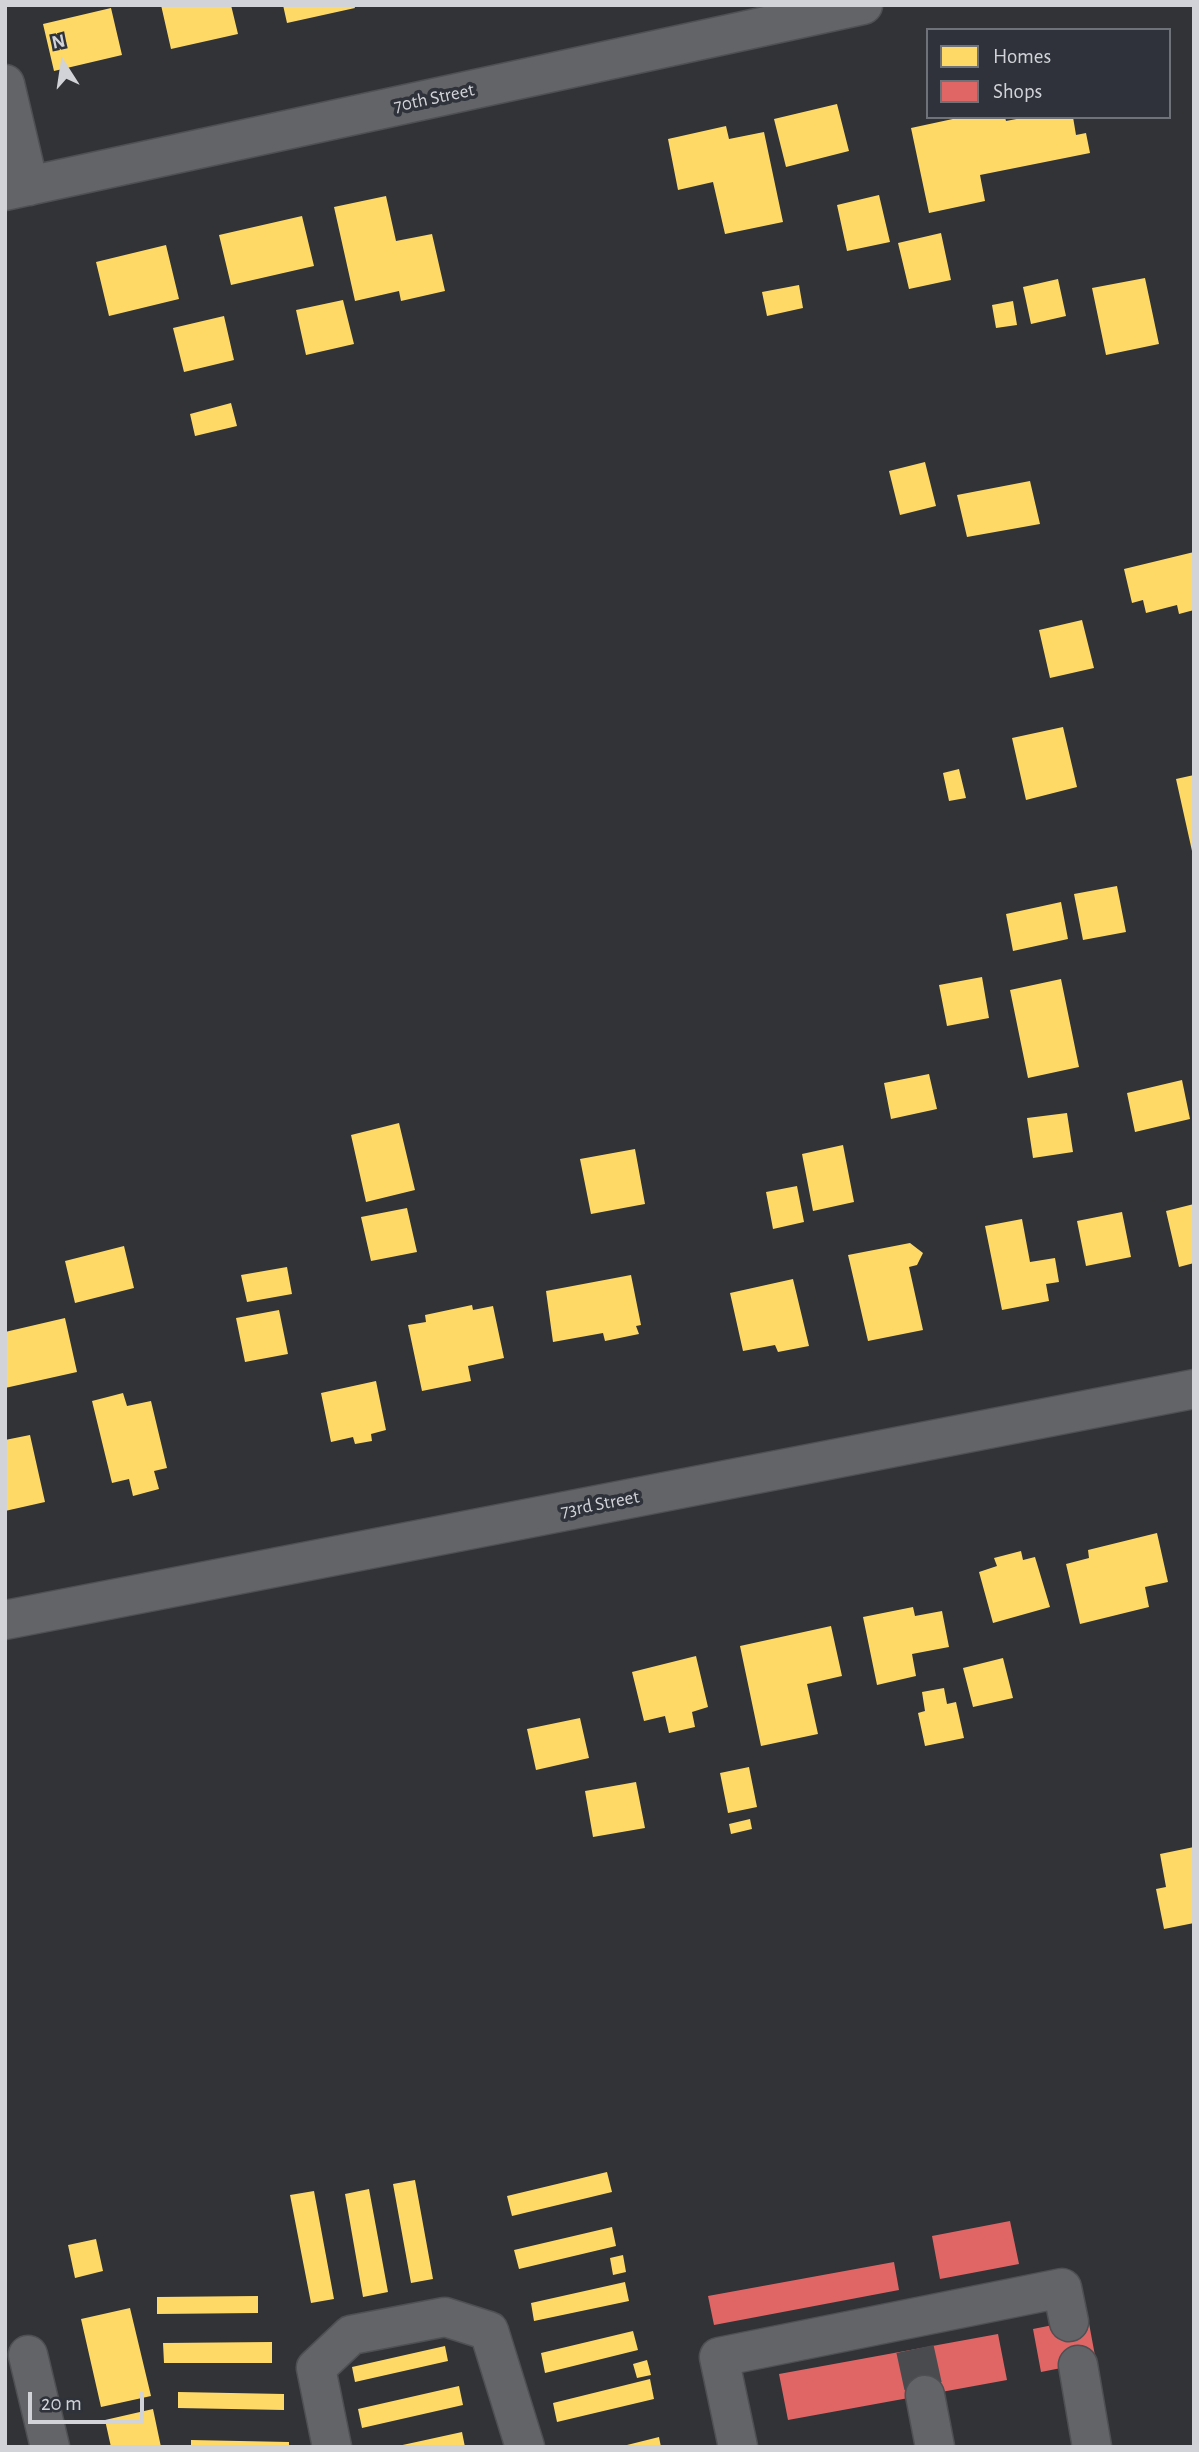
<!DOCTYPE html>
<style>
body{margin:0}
#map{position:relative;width:1199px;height:2452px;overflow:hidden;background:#323337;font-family:"Alegreya Sans",sans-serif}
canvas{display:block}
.frame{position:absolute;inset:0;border:7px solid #d1d3d8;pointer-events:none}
.legend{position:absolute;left:926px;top:28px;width:245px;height:91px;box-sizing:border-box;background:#2f323a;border:2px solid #707279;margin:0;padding:9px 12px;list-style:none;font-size:21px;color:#d1d3d8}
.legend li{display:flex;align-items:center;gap:14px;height:35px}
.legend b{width:35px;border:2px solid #707279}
.north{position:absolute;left:28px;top:28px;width:70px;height:70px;-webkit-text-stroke:5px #2f323a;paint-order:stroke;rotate:348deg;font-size:19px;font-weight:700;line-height:28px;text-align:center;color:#d1d3d8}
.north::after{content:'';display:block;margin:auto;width:24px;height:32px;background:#d1d3d8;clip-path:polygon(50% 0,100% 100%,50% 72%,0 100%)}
.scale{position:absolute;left:28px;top:2392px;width:116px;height:32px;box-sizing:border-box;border:4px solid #d1d3d8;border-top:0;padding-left:9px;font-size:21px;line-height:24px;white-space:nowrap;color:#d1d3d8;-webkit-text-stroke:5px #2f323a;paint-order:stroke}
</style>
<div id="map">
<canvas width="1199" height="2452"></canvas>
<div class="frame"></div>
<ul class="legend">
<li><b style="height:19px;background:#ffd966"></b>Homes</li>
<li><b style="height:19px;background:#e06666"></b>Shops</li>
</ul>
<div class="north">N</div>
<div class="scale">20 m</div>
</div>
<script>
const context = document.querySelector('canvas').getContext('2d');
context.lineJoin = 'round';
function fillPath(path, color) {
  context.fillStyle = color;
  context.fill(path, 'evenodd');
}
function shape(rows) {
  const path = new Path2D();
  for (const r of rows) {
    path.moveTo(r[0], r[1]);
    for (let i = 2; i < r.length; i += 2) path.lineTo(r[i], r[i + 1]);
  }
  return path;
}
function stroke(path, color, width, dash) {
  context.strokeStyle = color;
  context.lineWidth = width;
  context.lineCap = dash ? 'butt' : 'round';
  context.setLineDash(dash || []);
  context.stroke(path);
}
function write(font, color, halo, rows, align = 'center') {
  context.font = font + ' "Alegreya Sans",sans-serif';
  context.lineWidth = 7;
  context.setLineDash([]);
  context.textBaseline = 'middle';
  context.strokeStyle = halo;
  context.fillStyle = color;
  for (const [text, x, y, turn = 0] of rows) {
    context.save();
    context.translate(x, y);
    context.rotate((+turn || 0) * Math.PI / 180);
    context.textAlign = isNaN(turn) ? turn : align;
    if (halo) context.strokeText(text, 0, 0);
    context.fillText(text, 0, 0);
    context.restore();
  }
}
fillPath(shape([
 [161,5,231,5,238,34,171,49],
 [283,5,354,5,355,8,287,23],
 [111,8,122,55,54,71,43,24],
 [837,104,849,151,786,167,774,119],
 [962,117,1005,117,1006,121,1027,117,1073,117,1076,135,1086,133,1090,153,980,175,985,201,929,213,911,128],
 [726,126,729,139,764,132,783,222,725,234,713,182,678,190,668,139],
 [879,195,890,242,847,251,837,205],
 [386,196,396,241,432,234,445,291,401,301,399,291,355,301,334,207],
 [302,216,314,266,231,285,219,235],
 [941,233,951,280,909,289,898,243],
 [166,245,179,299,109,316,96,262],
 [1145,278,1159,344,1106,355,1092,288],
 [1058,279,1066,316,1031,324,1023,287],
 [799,285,803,308,767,316,762,292],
 [343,300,354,344,306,355,296,310],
 [1013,301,1017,325,996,328,992,305],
 [224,316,234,360,184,372,173,328],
 [231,403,237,426,195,436,190,414],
 [925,462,936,506,900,515,889,471],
 [1030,481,1040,524,967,537,957,495],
 [1194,552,1194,610,1179,614,1177,605,1146,613,1143,600,1132,603,1124,569],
 [1082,620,1094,668,1050,678,1039,630],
 [1063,727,1077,787,1026,800,1012,738],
 [959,769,966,798,949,801,943,773],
 [1194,775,1194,850,1192,851,1176,779],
 [1117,886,1126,932,1083,940,1074,894],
 [1061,902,1068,939,1013,951,1006,914],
 [982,977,989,1018,947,1026,939,985],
 [1061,979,1079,1067,1028,1078,1010,990],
 [929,1074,937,1109,891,1119,884,1083],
 [1182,1080,1190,1119,1135,1132,1127,1093],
 [1067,1113,1073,1152,1033,1158,1027,1118],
 [399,1123,415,1190,366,1202,351,1135],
 [843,1145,854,1202,813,1211,802,1154],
 [635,1149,645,1204,591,1214,580,1159],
 [797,1186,804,1222,773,1229,766,1192],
 [1194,1204,1194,1263,1179,1267,1166,1211],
 [407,1208,417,1252,371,1261,361,1217],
 [1122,1212,1131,1257,1086,1266,1077,1221],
 [1022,1219,1030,1262,1055,1258,1059,1282,1046,1284,1049,1301,1002,1310,985,1226],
 [910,1243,923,1253,917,1265,909,1267,923,1330,868,1341,848,1255],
 [124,1246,134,1288,75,1303,65,1261],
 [287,1267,292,1294,247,1302,241,1275],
 [631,1275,641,1325,636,1326,639,1334,605,1341,603,1333,553,1342,546,1291],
 [793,1279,809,1346,778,1352,775,1345,743,1351,730,1293],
 [472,1305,473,1310,493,1306,504,1358,468,1366,471,1381,422,1391,408,1325,426,1322,425,1315],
 [279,1310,288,1354,245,1362,236,1318],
 [65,1318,77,1372,5,1388,5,1332],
 [376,1381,386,1430,371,1434,372,1441,355,1444,353,1437,331,1442,321,1393],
 [123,1393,127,1406,151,1401,167,1468,154,1471,159,1489,133,1496,129,1479,112,1483,92,1401],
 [30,1435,45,1502,5,1511,5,1440],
 [1157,1533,1168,1582,1145,1587,1149,1607,1080,1624,1066,1564,1089,1558,1088,1550],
 [1021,1551,1023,1560,1035,1557,1050,1607,993,1623,979,1572,997,1566,994,1558],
 [913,1607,915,1616,942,1611,949,1647,912,1654,916,1676,877,1685,863,1617],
 [831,1626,842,1676,807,1684,818,1734,761,1746,740,1646],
 [696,1656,708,1707,692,1712,695,1727,669,1733,665,1716,644,1721,632,1672],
 [1003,1658,1013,1698,973,1707,963,1668],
 [944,1688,947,1704,956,1702,964,1738,925,1746,918,1713,925,1711,922,1692],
 [580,1718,589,1758,536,1770,527,1729],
 [749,1767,757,1807,728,1813,720,1773],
 [636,1782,645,1828,593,1837,585,1791],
 [750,1819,752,1829,731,1834,729,1824],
 [1194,1847,1194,1923,1164,1929,1156,1889,1166,1887,1160,1854],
 [607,2172,612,2192,512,2216,507,2196],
 [415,2180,433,2279,411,2283,393,2184],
 [369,2189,388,2292,363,2297,345,2194],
 [314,2191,334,2299,311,2303,290,2195],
 [612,2227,616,2246,519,2269,514,2250],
 [96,2239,103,2271,75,2278,68,2245],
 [623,2255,626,2272,613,2275,610,2258],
 [625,2282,629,2301,534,2321,531,2303],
 [258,2296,258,2313,157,2314,157,2297],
 [130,2308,151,2396,101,2407,81,2319],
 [633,2331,638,2350,545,2373,541,2353],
 [272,2342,272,2363,164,2363,163,2343],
 [445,2346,448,2361,355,2382,352,2367],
 [647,2360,651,2375,637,2378,633,2364],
 [650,2379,654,2399,557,2422,553,2403],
 [459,2386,463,2405,362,2428,358,2409],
 [178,2392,284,2394,284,2410,178,2408],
 [153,2409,161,2447,111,2447,105,2420],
 [462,2432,465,2447,398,2447,398,2446],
 [659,2437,661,2447,623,2447,623,2446],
 [191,2440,289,2442,289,2447,191,2447]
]), '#ffd966');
fillPath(shape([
 [1010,2221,1019,2264,940,2279,932,2236],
 [894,2262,899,2290,714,2325,708,2296],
 [1088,2318,1096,2361,1041,2372,1033,2329],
 [998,2334,1007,2380,788,2420,779,2374]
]), '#e06666');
stroke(shape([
 [915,2349,925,2395]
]), '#4a4b4f', 38, [38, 19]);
const minor = shape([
 [5,84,29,186],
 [5,191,863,5],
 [5,1620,1194,1389],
 [28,2355,50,2447],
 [1078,2365,1092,2447],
 [925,2395,935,2447],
 [332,2447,316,2368,351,2335,445,2317,489,2331,525,2447],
 [738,2447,719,2357,1062,2288,1069,2322]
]);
stroke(minor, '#4e5053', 41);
stroke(minor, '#636468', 38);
write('19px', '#d1d3d8', '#2f323a', [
 ["70th Street",434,98,-12],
 ["73rd Street",600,1504,-11]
]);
</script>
